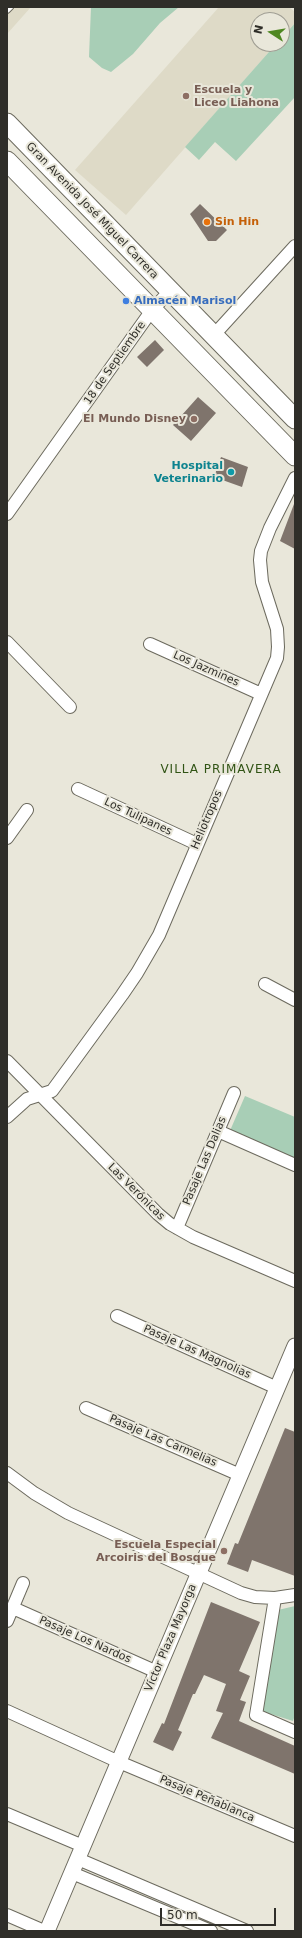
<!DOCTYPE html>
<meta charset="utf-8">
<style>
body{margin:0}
#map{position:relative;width:302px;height:1938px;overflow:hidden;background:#e9e7da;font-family:"DejaVu Sans",sans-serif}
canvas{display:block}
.frame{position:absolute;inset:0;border:8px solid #2f2e29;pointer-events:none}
.north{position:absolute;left:250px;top:12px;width:40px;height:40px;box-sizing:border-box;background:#e9e7da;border:1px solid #9f9d93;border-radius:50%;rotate:282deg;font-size:11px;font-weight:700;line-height:16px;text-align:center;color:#2f2e29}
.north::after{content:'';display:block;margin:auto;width:14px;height:18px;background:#4f8721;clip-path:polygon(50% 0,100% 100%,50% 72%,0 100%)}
.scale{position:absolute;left:160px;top:1908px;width:116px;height:18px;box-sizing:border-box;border:2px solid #2f2e29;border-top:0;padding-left:5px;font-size:12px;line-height:14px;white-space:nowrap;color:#2f2e29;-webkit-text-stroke:3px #e9e7da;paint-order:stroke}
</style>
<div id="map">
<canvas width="302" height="1938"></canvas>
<div class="frame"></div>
<div class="north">N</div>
<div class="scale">50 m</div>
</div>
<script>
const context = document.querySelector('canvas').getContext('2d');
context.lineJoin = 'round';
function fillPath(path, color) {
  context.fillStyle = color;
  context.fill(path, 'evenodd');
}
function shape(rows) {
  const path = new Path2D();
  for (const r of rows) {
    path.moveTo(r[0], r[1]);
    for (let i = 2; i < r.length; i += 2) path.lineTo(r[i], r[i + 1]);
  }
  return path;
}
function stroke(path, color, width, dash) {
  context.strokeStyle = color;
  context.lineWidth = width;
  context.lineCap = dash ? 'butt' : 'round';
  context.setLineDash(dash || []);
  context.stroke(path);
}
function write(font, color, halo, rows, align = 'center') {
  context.font = font + ' "DejaVu Sans",sans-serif';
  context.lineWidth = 4;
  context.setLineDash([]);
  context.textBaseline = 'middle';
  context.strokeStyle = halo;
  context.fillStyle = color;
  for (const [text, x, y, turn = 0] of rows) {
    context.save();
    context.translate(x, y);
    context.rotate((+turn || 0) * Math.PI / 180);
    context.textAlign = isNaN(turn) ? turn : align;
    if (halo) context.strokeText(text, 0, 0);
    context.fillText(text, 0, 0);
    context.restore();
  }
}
fillPath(shape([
 [7,7,31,7,7,34],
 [219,7,289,7,295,12,295,23,282,38,282,20,258,20,258,44,276,44,126,215,75,170]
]), '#dedac7');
fillPath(shape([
 [91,7,179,7,160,23,133,54,111,72,102,68,89,57],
 [295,23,295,97,236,161,215,142,199,160,185,147,276,44,282,44,282,38],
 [245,1096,295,1117,295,1161,229,1133],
 [295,1606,295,1715,293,1721,261,1711,278,1610]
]), '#a8ceb6');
fillPath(shape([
 [200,204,227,230,216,241,208,241,190,214],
 [155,340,164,350,147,367,137,357],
 [198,397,216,413,191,441,173,425],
 [221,457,248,467,242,487,214,477],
 [294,504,295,504,295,549,280,541],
 [285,1428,295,1432,295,1576,252,1560,248,1572,227,1564,235,1543,238,1544],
 [211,1602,260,1622,239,1671,250,1676,240,1700,246,1702,239,1721,295,1746,295,1774,211,1738,223,1713,216,1711,226,1684,204,1675,195,1694,193,1694,178,1730,182,1732,173,1751,153,1742,162,1723,164,1724]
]), '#7f746c');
const service = shape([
 [7,10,10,7]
]);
const minor = shape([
 [213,336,295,246],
 [7,514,152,310,170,291],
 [7,642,70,707],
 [150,644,261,694],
 [78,789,197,844],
 [7,838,27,810],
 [265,984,295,1000],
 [7,1061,158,1214,170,1224,193,1237,295,1281],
 [7,1117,27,1099,52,1091,122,995,137,973,159,935,277,658,278,647,277,629,262,582,260,560,261,551,270,528,295,478],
 [218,1131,295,1165],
 [177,1228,234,1093],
 [117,1316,277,1388],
 [86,1408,240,1475],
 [7,1473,34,1493,68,1513,241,1593,255,1597,275,1598,295,1595],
 [275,1598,256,1715,295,1732],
 [13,1608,157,1672],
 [7,1621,23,1583],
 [7,1711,119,1762,295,1836],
 [7,1814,83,1846],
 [78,1859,247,1931],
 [72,1873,211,1931],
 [7,1915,44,1931]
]);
const tertiary = shape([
 [47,1931,295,1346]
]);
const primary = shape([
 [7,123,295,419],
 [7,161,295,456]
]);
stroke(service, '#6c6a5e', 8);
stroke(minor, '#6c6a5e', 14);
stroke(tertiary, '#6c6a5e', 17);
stroke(primary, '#6c6a5e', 21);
stroke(service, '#fff', 6);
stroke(minor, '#fff', 12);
stroke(tertiary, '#fff', 15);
stroke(primary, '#fff', 19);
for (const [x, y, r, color] of [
 [186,96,4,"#8d6e63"],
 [207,222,4,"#e8710a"],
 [126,301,4,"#3f7fe0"],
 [194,419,4,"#8d6e63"],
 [231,472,4,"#0f9aa8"],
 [224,1551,4,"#8d6e63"]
]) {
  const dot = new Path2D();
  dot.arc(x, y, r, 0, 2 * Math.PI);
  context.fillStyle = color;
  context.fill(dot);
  stroke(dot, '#e9e7da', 1.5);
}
write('bold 11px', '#785e54', '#e9e7da', [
 ["Escuela y",194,90,"left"],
 ["Liceo Liahona",194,103,"left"],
 ["El Mundo Disney",186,419],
 ["Escuela Especial",216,1545],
 ["Arcoiris del Bosque",216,1558]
], 'right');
write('11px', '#2f2e29', '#e9e7da', [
 ["Gran Avenida José Miguel Carrera",92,211,46],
 ["18 de Septiembre",115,363,-55],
 ["Los Jazmines",206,669,24],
 ["Los Tulipanes",138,817,25],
 ["Heliotropos",207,820,-67],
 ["Pasaje Las Dalias",205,1161,-67],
 ["Las Verónicas",136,1192,45],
 ["Pasaje Las Magnolias",197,1352,24],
 ["Pasaje Las Carmelias",163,1441,23],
 ["Víctor Plaza Mayorga",171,1638,-67],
 ["Pasaje Los Nardos",85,1640,24],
 ["Pasaje Peñablanca",207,1799,23]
]);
write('bold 11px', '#c56008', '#e9e7da', [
 ["Sin Hin",215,222]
], 'left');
write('bold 11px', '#366cbe', '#e9e7da', [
 ["Almacén Marisol",134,301]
], 'left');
write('bold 11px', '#0d838f', '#e9e7da', [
 ["Hospital",223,466],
 ["Veterinario",223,479]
], 'right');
context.letterSpacing = '1px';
write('12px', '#315415', '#e9e7da', [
 ["VILLA PRIMAVERA",221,770]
]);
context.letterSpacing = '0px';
</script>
